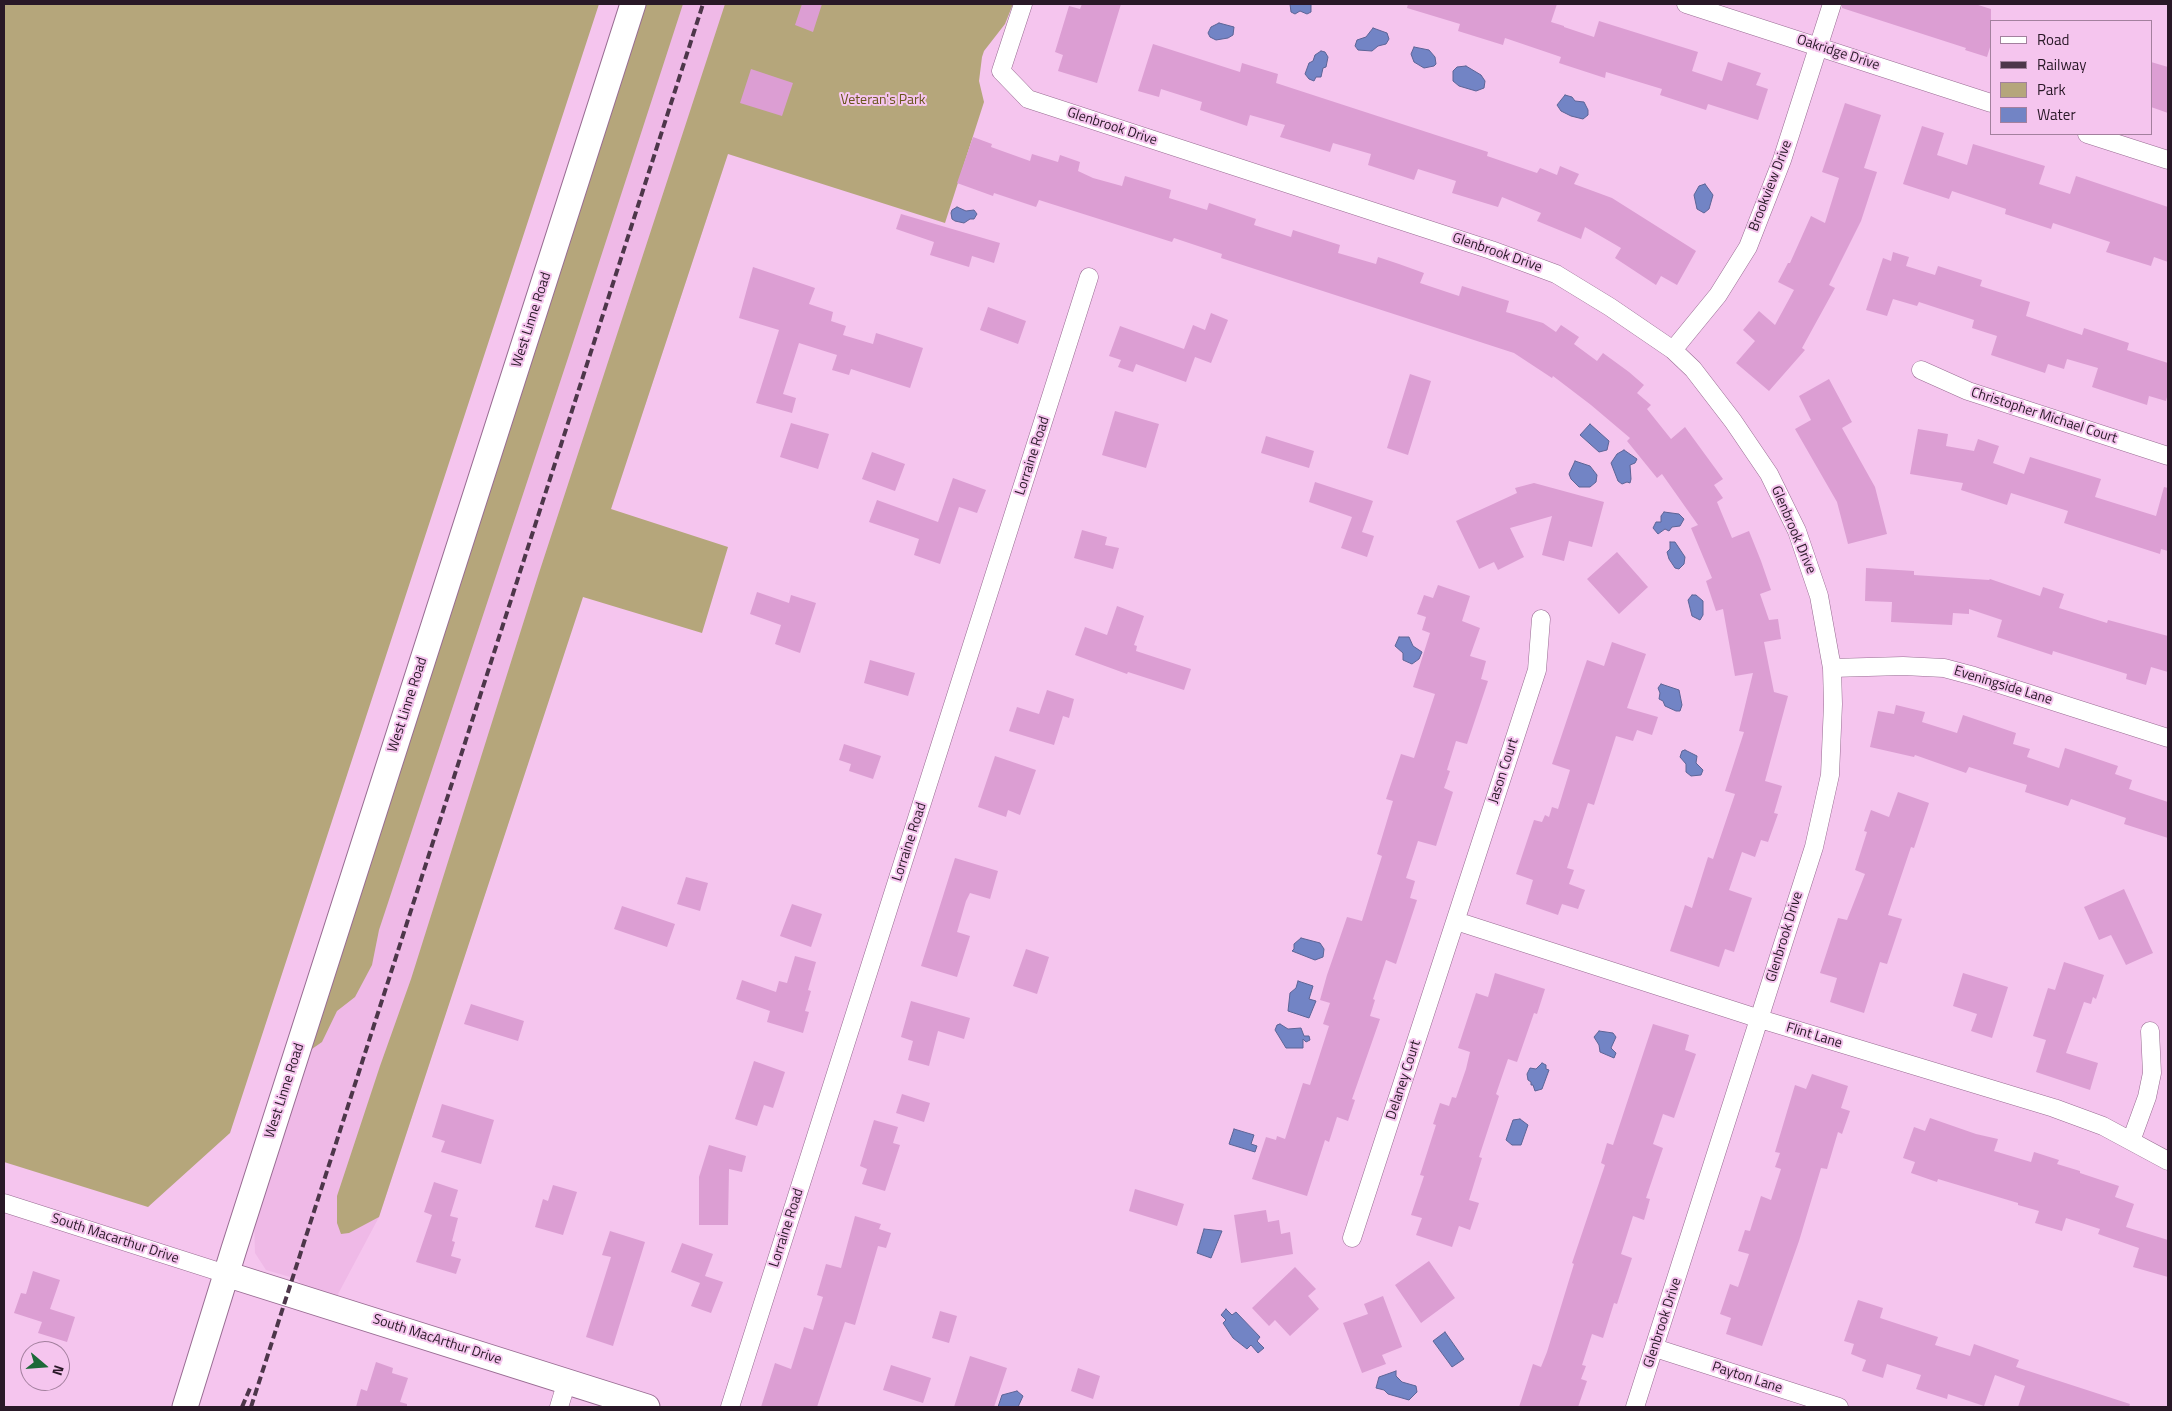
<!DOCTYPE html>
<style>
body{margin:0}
#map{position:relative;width:2172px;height:1411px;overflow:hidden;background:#f5c5ee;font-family:"Titillium Web",sans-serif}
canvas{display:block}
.frame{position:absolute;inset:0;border:5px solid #291827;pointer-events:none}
.legend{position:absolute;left:1990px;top:20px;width:162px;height:115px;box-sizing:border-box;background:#f5c5ee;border:1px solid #a3809e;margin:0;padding:6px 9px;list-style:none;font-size:15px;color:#291827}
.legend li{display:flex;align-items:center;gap:10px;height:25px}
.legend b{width:25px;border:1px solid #a3809e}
.north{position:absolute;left:20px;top:1341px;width:50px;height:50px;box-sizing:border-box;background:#f5c5ee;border:1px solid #a3809e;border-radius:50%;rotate:108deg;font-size:14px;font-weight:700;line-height:20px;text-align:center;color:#291827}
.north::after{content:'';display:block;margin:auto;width:18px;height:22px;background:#1c6938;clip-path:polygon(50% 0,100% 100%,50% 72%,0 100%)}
</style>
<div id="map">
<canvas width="2172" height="1411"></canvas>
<div class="frame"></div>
<ul class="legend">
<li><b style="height:6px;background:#fff"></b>Road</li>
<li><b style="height:6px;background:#4d364a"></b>Railway</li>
<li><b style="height:14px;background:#b5a67b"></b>Park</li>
<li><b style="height:14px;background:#7284c5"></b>Water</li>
</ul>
<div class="north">N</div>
</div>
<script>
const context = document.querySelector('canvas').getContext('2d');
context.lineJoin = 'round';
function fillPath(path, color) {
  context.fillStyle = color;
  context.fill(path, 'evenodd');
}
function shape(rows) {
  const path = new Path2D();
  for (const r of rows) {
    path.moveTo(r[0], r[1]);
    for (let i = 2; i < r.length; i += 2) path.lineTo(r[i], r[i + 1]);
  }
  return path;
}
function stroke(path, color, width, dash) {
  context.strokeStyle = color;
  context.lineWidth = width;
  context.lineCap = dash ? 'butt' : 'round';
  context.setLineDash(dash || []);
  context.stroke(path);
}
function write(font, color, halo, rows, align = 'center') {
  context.font = font + ' "Titillium Web",sans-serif';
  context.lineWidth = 4;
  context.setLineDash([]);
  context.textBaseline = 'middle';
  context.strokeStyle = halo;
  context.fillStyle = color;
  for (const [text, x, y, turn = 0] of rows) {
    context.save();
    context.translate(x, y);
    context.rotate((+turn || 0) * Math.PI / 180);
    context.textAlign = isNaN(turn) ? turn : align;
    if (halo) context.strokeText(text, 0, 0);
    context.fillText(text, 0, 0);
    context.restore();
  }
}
fillPath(shape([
 [644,4,755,4,728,153,379,1217,337,1296,302,1285,297,1279,266,1270,255,1253,254,1221]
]), '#efb9e7');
fillPath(shape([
 [4,4,599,4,230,1133,148,1207,4,1162],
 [644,4,683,4,569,355,379,930,372,965,355,997,337,1011,322,1042,309,1051],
 [725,4,1013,4,1005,24,984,51,982,57,979,81,984,102,945,223,728,154,611,509,728,547,702,633,583,597,379,1217,349,1233,341,1234,337,1223,337,1196,380,1066,411,979,539,573]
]), '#b5a67b');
const water = shape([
 [1290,4,1311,4,1311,12,1307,14,1300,11,1295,14,1291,12,1290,4],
 [1219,23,1234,27,1233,35,1228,38,1216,40,1210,37,1208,33,1211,27,1219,23],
 [1373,28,1387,33,1389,39,1386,44,1378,46,1372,51,1358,50,1355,46,1357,40,1366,37,1373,28],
 [1414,47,1429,50,1435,57,1436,64,1434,66,1424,68,1414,62,1411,54,1414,47],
 [1321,51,1325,52,1328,57,1326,67,1323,68,1321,77,1316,77,1314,81,1309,79,1305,74,1309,63,1313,61,1315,55,1321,51],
 [1466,66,1481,75,1485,81,1484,88,1476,91,1459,86,1453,81,1453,71,1457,67,1466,66],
 [1565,95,1572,97,1575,101,1584,102,1588,110,1588,115,1583,119,1571,116,1561,111,1557,105,1565,95],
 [1705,184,1713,195,1709,209,1704,213,1697,209,1694,195,1699,186,1705,184],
 [957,207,966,211,974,210,977,214,974,219,970,219,964,223,955,221,952,219,951,213,952,210,957,207],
 [1590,424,1609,441,1607,450,1599,452,1580,435,1590,424],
 [1624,450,1637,459,1635,463,1630,465,1631,479,1630,483,1627,482,1622,484,1618,481,1611,463,1617,454,1624,450],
 [1575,461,1590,466,1597,475,1596,482,1590,487,1579,487,1571,479,1569,474,1575,461],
 [1664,512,1679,514,1684,519,1680,526,1672,527,1669,531,1665,529,1658,534,1653,528,1656,522,1661,522,1661,516,1664,512],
 [1670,542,1675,542,1685,557,1684,564,1679,569,1675,568,1669,559,1667,552,1670,549,1670,542],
 [1692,595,1696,595,1703,601,1703,615,1700,620,1692,616,1688,600,1692,595],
 [1399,637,1409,637,1413,646,1422,652,1419,659,1412,664,1403,660,1403,653,1395,646,1399,637],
 [1661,684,1679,690,1682,705,1680,711,1676,711,1665,706,1663,701,1659,699,1660,693,1658,688,1661,684],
 [1685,750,1697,756,1696,763,1703,770,1701,775,1691,776,1686,772,1686,764,1680,757,1682,751,1685,750],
 [1301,938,1320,943,1324,949,1323,957,1315,960,1292,951,1294,949,1294,944,1301,938],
 [1298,981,1313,986,1309,999,1316,1001,1309,1018,1288,1011,1290,993,1296,988,1298,981],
 [1280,1024,1288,1029,1301,1028,1304,1036,1309,1036,1310,1040,1306,1042,1303,1039,1303,1048,1286,1048,1275,1030,1277,1025,1280,1024],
 [1599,1031,1613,1033,1616,1037,1611,1048,1616,1053,1614,1058,1600,1052,1599,1045,1594,1037,1599,1031],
 [1542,1063,1546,1065,1546,1069,1549,1070,1542,1089,1535,1091,1533,1085,1531,1085,1531,1082,1528,1080,1527,1074,1530,1068,1536,1069,1542,1063],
 [1520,1119,1528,1125,1521,1145,1512,1145,1506,1140,1513,1120,1520,1119],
 [1234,1129,1254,1135,1251,1144,1257,1146,1255,1152,1229,1144,1234,1129],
 [1204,1229,1222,1231,1211,1258,1197,1253,1204,1229],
 [1226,1309,1232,1315,1236,1312,1260,1337,1257,1341,1264,1348,1258,1353,1251,1345,1247,1349,1233,1338,1223,1323,1226,1320,1221,1315,1226,1309],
 [1445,1332,1464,1359,1452,1367,1433,1341,1445,1332],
 [1396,1371,1396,1376,1402,1382,1416,1386,1417,1392,1409,1400,1388,1394,1384,1390,1376,1388,1379,1377,1396,1371],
 [1017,1391,1023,1396,1018,1407,998,1407,1002,1395,1017,1391]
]);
fillPath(water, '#7284c5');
stroke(water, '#5c6496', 1);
fillPath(shape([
 [802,4,822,4,813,32,795,25],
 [1082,4,1121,4,1097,83,1058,71,1063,55,1055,52,1069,6,1080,9],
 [1408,4,1557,4,1551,22,1564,26,1564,27,1594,37,1599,21,1698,52,1692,71,1722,81,1728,62,1761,73,1756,85,1768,89,1758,120,1708,104,1706,110,1660,95,1662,89,1606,72,1605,78,1559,63,1561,57,1505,38,1503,45,1458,31,1460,24,1407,8],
 [1842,4,1975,4,1991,9,1991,44,1987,57,1965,50,1966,48,1842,8],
 [1153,44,1240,72,1242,63,1278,74,1276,83,1488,152,1487,156,1537,173,1540,168,1557,175,1560,166,1579,174,1574,184,1612,198,1696,251,1677,285,1661,276,1656,285,1615,258,1621,248,1585,227,1581,239,1537,221,1541,213,1502,197,1498,207,1452,193,1456,181,1418,169,1414,180,1368,165,1371,154,1333,143,1330,152,1280,137,1285,125,1250,115,1247,126,1200,110,1202,102,1161,89,1159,97,1138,91],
 [2151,62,2168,67,2168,113,2151,107],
 [751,69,793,83,782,116,740,103],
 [1845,103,1881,115,1864,168,1877,172,1861,221,1829,285,1835,288,1802,348,1805,350,1769,391,1736,363,1755,341,1743,330,1759,311,1775,325,1794,290,1778,282,1788,263,1790,263,1811,216,1825,223,1839,178,1822,172],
 [1922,126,1944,133,1937,155,1967,165,1973,144,2045,166,2039,184,2070,194,2076,176,2168,207,2168,262,2154,257,2151,266,2106,252,2110,242,2053,223,2051,229,2005,214,2006,209,1952,191,1949,199,1903,184],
 [973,137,992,144,991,147,1030,161,1032,154,1058,162,1060,155,1080,162,1078,171,1093,178,1122,186,1125,176,1171,190,1169,198,1207,210,1209,203,1256,219,1254,225,1291,237,1293,230,1340,245,1338,253,1376,264,1378,257,1399,264,1424,273,1420,283,1459,296,1462,286,1509,301,1506,312,1543,323,1556,332,1561,325,1579,337,1574,344,1597,361,1603,353,1629,372,1644,385,1637,393,1651,405,1647,409,1671,439,1685,427,1723,479,1714,485,1723,498,1717,502,1732,538,1749,531,1761,561,1771,590,1760,594,1769,620,1778,619,1781,639,1764,642,1774,692,1788,696,1765,781,1782,786,1774,813,1778,814,1768,842,1761,840,1755,857,1742,852,1729,890,1752,898,1734,952,1725,949,1719,967,1670,951,1685,905,1692,908,1708,857,1713,859,1735,794,1725,791,1744,732,1739,731,1753,673,1735,676,1723,609,1716,611,1706,581,1712,578,1691,528,1698,525,1662,474,1657,478,1627,441,1630,438,1591,405,1553,376,1552,378,1514,353,1221,258,1222,254,1174,238,1172,242,1039,200,1036,207,994,193,993,196,957,183],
 [901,214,1000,243,994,263,972,256,969,267,930,255,934,242,896,229],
 [1893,252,1909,257,1906,266,1935,275,1938,266,1982,280,1980,286,2030,302,2026,316,2082,335,2084,328,2129,343,2127,350,2168,363,2168,393,2166,401,2149,396,2147,405,2092,387,2098,368,2067,359,2064,369,2048,364,2045,373,1991,355,1997,336,1972,328,1974,320,1919,302,1917,306,1893,299,1887,316,1866,310,1883,258,1891,261],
 [753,267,815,288,809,304,833,312,831,321,846,326,843,335,873,344,876,333,923,348,910,388,851,369,849,375,832,370,837,355,799,343,783,394,796,398,792,413,756,403,779,330,739,318],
 [988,307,1026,321,1018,344,980,330],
 [1211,313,1228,320,1211,363,1195,357,1186,382,1136,364,1133,372,1118,367,1121,360,1109,356,1120,326,1184,349,1193,325,1205,330],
 [1410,374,1431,381,1408,455,1387,448],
 [1829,379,1852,422,1842,428,1875,487,1887,534,1848,544,1837,502,1795,429,1811,420,1799,396],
 [1115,411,1159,424,1146,468,1102,455],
 [791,423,829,434,818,469,780,457],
 [1918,429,1948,434,1946,446,1974,451,1978,439,1999,446,1993,463,2024,474,2030,457,2101,479,2095,497,2156,516,2164,487,2168,488,2168,551,2161,549,2160,554,2064,523,2068,511,2011,493,2007,505,1961,490,1963,483,1910,474],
 [1266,436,1314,451,1309,468,1261,453],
 [872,452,905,464,895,491,862,479],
 [953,478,986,490,977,513,959,507,940,564,914,555,919,539,869,522,877,500,938,522],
 [1315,482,1373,501,1362,532,1374,536,1367,557,1341,548,1352,517,1309,502],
 [1534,483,1604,502,1592,547,1569,541,1564,561,1542,555,1552,516,1510,528,1524,557,1498,570,1494,562,1479,569,1456,521,1517,493,1515,488],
 [1082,530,1107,537,1105,545,1119,548,1113,569,1074,558],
 [1617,552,1648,587,1619,614,1587,579],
 [1866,568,1914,571,1914,575,1989,580,1990,579,2040,596,2043,587,2064,594,2059,608,2107,623,2108,620,2168,636,2168,672,2151,667,2146,685,2126,679,2127,674,2053,651,2052,655,1997,637,2002,620,1969,609,1969,614,1953,613,1952,625,1891,622,1892,602,1865,601],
 [1438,585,1470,596,1462,621,1480,628,1470,656,1486,661,1481,679,1488,681,1467,744,1456,741,1447,770,1450,771,1444,788,1453,792,1436,846,1418,841,1406,878,1415,881,1410,898,1417,900,1396,964,1386,960,1373,999,1375,1000,1370,1016,1380,1019,1352,1099,1355,1100,1348,1121,1337,1117,1329,1142,1325,1140,1307,1196,1252,1179,1266,1137,1276,1140,1277,1136,1285,1139,1303,1083,1310,1085,1329,1026,1323,1024,1330,1003,1320,1000,1327,975,1347,917,1362,921,1382,856,1377,854,1393,801,1386,799,1401,754,1414,758,1435,694,1413,687,1430,633,1422,630,1426,617,1417,614,1424,595,1433,598],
 [757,592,789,603,791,595,816,603,800,653,775,644,781,625,750,614],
 [1117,606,1144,616,1134,645,1137,646,1136,651,1191,669,1184,690,1128,672,1127,674,1075,655,1085,627,1107,635],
 [1612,642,1646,654,1627,708,1658,717,1652,735,1637,730,1633,741,1616,736,1594,805,1588,803,1567,868,1574,870,1569,884,1585,890,1578,909,1562,904,1558,915,1526,904,1533,880,1516,874,1534,820,1542,822,1545,815,1549,817,1552,807,1558,809,1570,770,1552,764,1587,660,1604,666],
 [870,660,915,673,908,696,864,683],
 [1047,690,1074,699,1069,718,1063,716,1054,745,1009,731,1017,707,1039,714],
 [1896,705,1925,712,1922,722,1957,733,1963,715,2016,733,2013,744,2030,749,2027,757,2059,768,2065,748,2118,766,2115,774,2132,780,2129,789,2168,802,2168,838,2124,824,2126,818,2071,799,2068,806,2025,792,2027,785,1969,767,1966,773,1915,755,1914,757,1870,747,1878,711,1894,714],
 [844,744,881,756,873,779,849,771,851,764,839,760],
 [995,756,1036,770,1020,815,1008,810,1006,817,978,807],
 [1898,792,1929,803,1914,848,1911,847,1888,915,1902,919,1887,964,1880,962,1864,1013,1830,1002,1837,978,1820,973,1838,918,1847,920,1865,874,1855,870,1867,832,1864,831,1871,810,1889,817],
 [955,858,998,871,990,899,970,893,966,901,957,932,970,936,957,977,921,966],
 [686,877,708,883,700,911,677,904],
 [2124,889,2153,953,2126,965,2111,935,2099,940,2084,907],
 [792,904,822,914,811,947,780,936],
 [622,906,675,924,667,947,614,929],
 [1026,949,1049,957,1037,994,1013,986],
 [795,956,816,962,808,990,811,991,805,1011,809,1012,803,1033,767,1022,770,1011,736,999,742,980,776,992,779,981,787,983],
 [2064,962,2104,975,2096,999,2093,997,2091,1004,2084,1002,2066,1053,2098,1063,2090,1090,2036,1072,2046,1040,2033,1036,2048,988,2055,990],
 [1495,973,1545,989,1537,1014,1534,1013,1517,1062,1508,1059,1496,1094,1499,1096,1479,1157,1482,1158,1469,1200,1479,1203,1470,1230,1459,1226,1452,1247,1416,1235,1422,1218,1411,1215,1424,1176,1420,1175,1436,1125,1433,1124,1440,1103,1449,1106,1452,1097,1456,1098,1466,1069,1470,1052,1458,1048,1476,993,1488,997],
 [1963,973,2008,987,1992,1038,1971,1031,1977,1014,1953,1006],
 [911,1001,970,1018,964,1039,938,1031,929,1066,908,1060,913,1041,901,1037],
 [471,1004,524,1021,518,1041,464,1024],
 [1653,1024,1689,1035,1685,1050,1696,1054,1674,1118,1663,1114,1653,1144,1663,1148,1646,1198,1650,1199,1644,1220,1633,1216,1621,1254,1632,1258,1617,1304,1614,1303,1603,1338,1592,1334,1582,1365,1586,1366,1581,1379,1587,1381,1578,1407,1519,1407,1533,1364,1541,1367,1547,1352,1574,1264,1572,1263,1605,1165,1601,1163,1607,1143,1613,1145],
 [754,1061,785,1072,773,1108,764,1105,757,1126,735,1119],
 [1812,1074,1848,1086,1841,1108,1850,1111,1842,1134,1838,1132,1827,1169,1821,1168,1799,1241,1762,1346,1726,1334,1731,1318,1720,1314,1730,1284,1738,1287,1749,1254,1738,1251,1745,1230,1750,1231,1761,1196,1771,1200,1781,1169,1775,1167,1780,1153,1775,1152,1795,1085,1806,1089],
 [902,1094,930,1103,924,1122,896,1113],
 [442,1104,494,1120,481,1164,441,1152,445,1141,432,1137],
 [1930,1118,1976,1134,1998,1139,1994,1151,2031,1162,2034,1152,2059,1160,2057,1164,2080,1171,2080,1173,2119,1186,2115,1197,2134,1204,2126,1227,2168,1240,2168,1277,2133,1267,2139,1248,2098,1234,2100,1229,2066,1218,2062,1231,2035,1223,2039,1211,2018,1205,2018,1203,1938,1179,1937,1182,1911,1173,1915,1162,1903,1158,1914,1127,1925,1131],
 [874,1120,898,1127,893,1143,900,1145,885,1191,862,1184,867,1169,860,1166],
 [709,1145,746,1156,742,1172,729,1169,728,1225,699,1225,699,1177],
 [434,1182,458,1190,450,1216,458,1218,452,1241,455,1242,451,1256,461,1259,456,1274,416,1262,432,1215,424,1212],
 [553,1185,577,1192,563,1235,535,1227,543,1199,548,1201],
 [1135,1189,1184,1204,1177,1226,1129,1211],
 [1266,1210,1268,1222,1279,1220,1281,1234,1290,1232,1293,1254,1241,1263,1234,1215],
 [855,1216,881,1224,879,1229,891,1233,886,1248,878,1246,855,1325,845,1322,817,1407,761,1407,775,1363,791,1369,804,1327,813,1330,823,1297,817,1295,826,1264,841,1268],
 [610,1231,645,1242,613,1346,586,1337,611,1257,602,1255],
 [682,1243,713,1254,705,1276,723,1282,711,1313,691,1306,700,1283,671,1272],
 [1429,1261,1455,1298,1421,1323,1395,1285],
 [1295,1267,1316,1289,1308,1296,1319,1309,1290,1336,1275,1320,1269,1326,1252,1308],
 [33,1271,60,1280,50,1309,75,1317,67,1342,38,1333,42,1322,14,1313,21,1293,26,1294],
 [1383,1296,1402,1347,1382,1355,1386,1364,1362,1373,1343,1323,1368,1314,1364,1304],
 [1858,1300,1883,1308,1880,1318,1938,1337,1935,1345,1970,1356,1974,1344,2019,1360,2016,1367,2130,1404,2129,1407,2018,1407,2025,1386,1995,1375,1984,1406,1948,1394,1947,1399,1916,1389,1921,1375,1887,1364,1883,1378,1862,1371,1866,1360,1851,1354,1854,1344,1844,1341],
 [940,1311,957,1316,949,1343,932,1338],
 [970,1356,1007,1368,994,1407,954,1407],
 [376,1362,393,1368,392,1373,408,1378,400,1402,407,1404,407,1407,356,1407,361,1389,367,1391],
 [891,1365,931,1378,923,1403,883,1390],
 [1078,1368,1100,1376,1093,1399,1071,1391]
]), '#dc9ed3');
const street = shape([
 [1023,4,1001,71,1028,99,1491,250,1556,274,1610,307,1673,350,1693,369,1733,421,1769,474,1797,531,1819,596,1832,668,1833,704,1830,775,1814,847,1635,1407],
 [1686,4,1991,103],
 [2087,134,2168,160],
 [1673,350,1718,295,1748,247,1782,160,1832,4],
 [1921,370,1968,391,2168,456],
 [1832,668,1903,666,1944,668,1974,676,2168,738],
 [1456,921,1760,1019,2054,1108,2103,1126,2168,1161],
 [2131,1141,2147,1097,2152,1073,2150,1031],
 [4,1203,226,1274],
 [1352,1238,1537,670,1541,619],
 [1655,1348,1839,1407],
 [559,1407,567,1381],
 [730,1407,1089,277]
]);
const secondary = shape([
 [226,1274,647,1407],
 [185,1407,234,1249,633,4]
]);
stroke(street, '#986c92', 19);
stroke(secondary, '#986c92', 27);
stroke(street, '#fff', 18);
stroke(secondary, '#fff', 25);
stroke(shape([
 [242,1407,251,1386],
 [251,1407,703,4]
]), '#4d364a', 4, [8, 4]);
write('14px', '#291827', '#f5c5ee', [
 ["Oakridge Drive",1838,53,18],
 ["Glenbrook Drive",1112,127,18],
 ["Brookview Drive",1771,186,-69],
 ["Glenbrook Drive",1497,253,19],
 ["West Linne Road",532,320,-72],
 ["Christopher Michael Court",2044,416,18],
 ["Lorraine Road",1033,456,-72],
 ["Glenbrook Drive",1793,530,67],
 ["Eveningside Lane",2003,686,17],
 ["West Linne Road",408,705,-72],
 ["Jason Court",1504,771,-72],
 ["Lorraine Road",910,842,-72],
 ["Glenbrook Drive",1785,937,-73],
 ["Flint Lane",1814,1036,17],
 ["Delaney Court",1404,1080,-72],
 ["West Linne Road",285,1091,-72],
 ["Lorraine Road",787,1228,-72],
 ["South Macarthur Drive",115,1239,18],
 ["Glenbrook Drive",1663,1323,-72],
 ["South MacArthur Drive",437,1340,18],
 ["Payton Lane",1747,1378,18]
]);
write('14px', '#68561c', '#f5c5ee', [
 ["Veteran's Park",883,101]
]);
</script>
